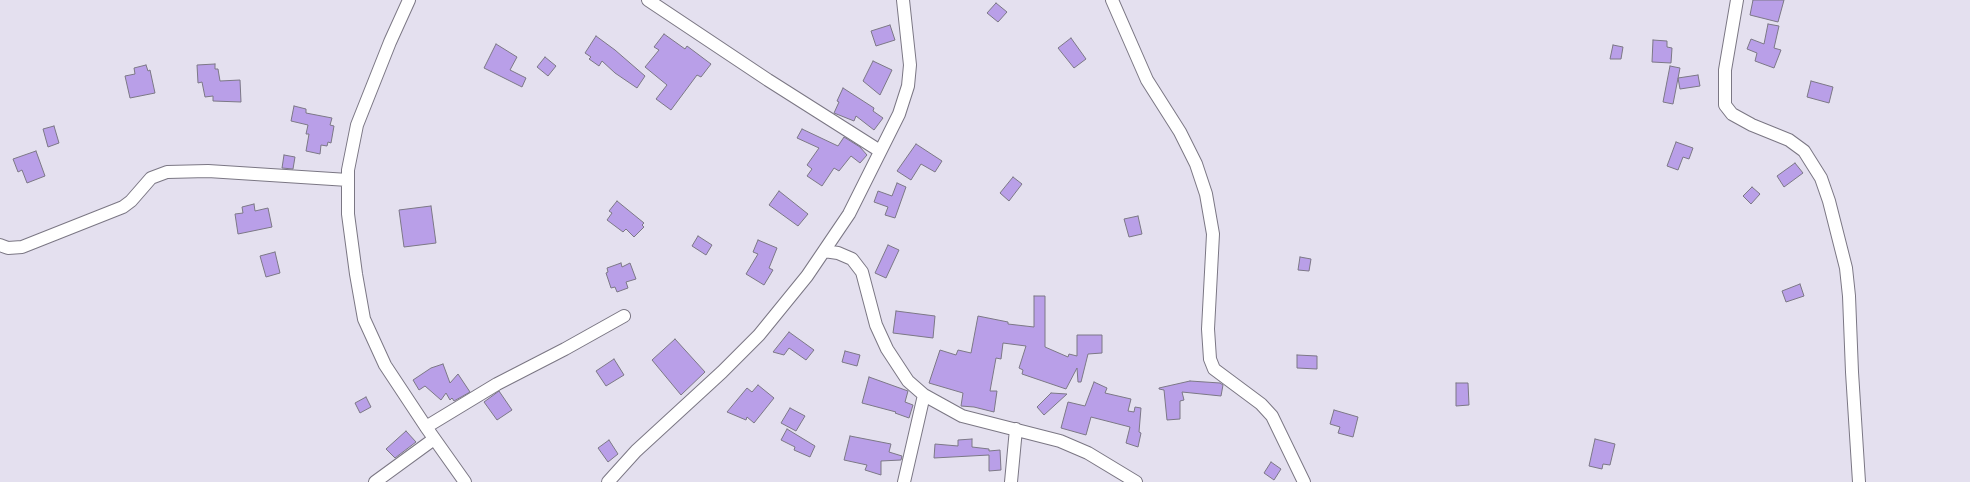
<!DOCTYPE html>
<style>
body{margin:0}
canvas{display:block;background:#e4e0ef}
</style>
<canvas width="1970" height="482"></canvas>
<script>
const context = document.querySelector('canvas').getContext('2d');
context.lineJoin = 'round';
function fillPath(path, color) {
  context.fillStyle = color;
  context.fill(path, 'evenodd');
}
function shape(rows) {
  const path = new Path2D();
  for (const r of rows) {
    path.moveTo(r[0], r[1]);
    for (let i = 2; i < r.length; i += 2) path.lineTo(r[i], r[i + 1]);
  }
  return path;
}
function stroke(path, color, width, dash) {
  context.strokeStyle = color;
  context.lineWidth = width;
  context.lineCap = dash ? 'butt' : 'round';
  context.setLineDash(dash || []);
  context.stroke(path);
}
const building = shape([
 [1753,0,1784,0,1778,22,1750,15,1753,0],
 [996,3,1007,12,998,22,987,13,996,3],
 [1768,24,1779,26,1774,48,1781,50,1774,68,1755,61,1757,53,1747,49,1751,39,1764,44,1768,24],
 [890,25,895,40,876,46,871,31,890,25],
 [664,34,685,49,687,46,711,64,701,77,697,75,671,110,656,99,667,85,645,67,659,50,654,47,664,34],
 [596,36,615,50,645,76,637,88,615,73,602,61,599,66,589,59,591,57,585,53,596,36],
 [1071,38,1086,59,1074,68,1058,48,1071,38],
 [1653,40,1667,41,1667,47,1672,48,1671,63,1652,62,1653,40],
 [496,44,517,57,510,70,526,78,522,87,484,68,496,44],
 [1613,45,1623,47,1621,59,1610,59,1613,45],
 [545,57,556,66,548,76,537,67,545,57],
 [873,61,892,70,880,95,863,81,873,61],
 [215,64,215,69,218,69,220,81,240,80,241,102,213,101,213,96,205,97,202,82,198,83,197,65,215,64],
 [146,65,148,71,150,70,155,93,130,98,125,76,135,74,134,68,146,65],
 [1670,66,1680,68,1673,104,1663,102,1670,66],
 [1698,75,1700,86,1680,89,1678,78,1698,75],
 [1811,81,1833,87,1829,103,1807,97,1811,81],
 [843,88,874,108,873,111,883,118,874,130,856,116,854,121,834,113,839,102,837,101,843,88],
 [294,106,306,109,306,113,332,118,330,125,334,126,331,143,328,142,327,146,321,145,320,154,306,151,309,134,306,134,308,125,291,121,294,106],
 [54,126,59,143,48,147,43,129,54,126],
 [802,129,838,146,844,137,860,147,867,155,860,163,851,156,839,171,834,168,822,186,807,176,812,169,807,165,819,148,797,138,802,129],
 [1676,142,1693,148,1689,159,1683,157,1678,170,1667,166,1676,142],
 [916,144,942,161,935,172,921,164,911,180,897,171,916,144],
 [36,151,45,176,27,183,22,170,18,172,13,159,36,151],
 [284,155,295,157,293,169,282,168,284,155],
 [1795,163,1803,173,1784,187,1777,176,1795,163],
 [1013,177,1022,184,1009,201,1000,193,1013,177],
 [897,183,906,187,895,218,885,215,888,207,874,202,878,191,892,196,897,183],
 [1752,187,1760,194,1751,204,1743,196,1752,187],
 [779,191,808,214,798,226,769,205,779,191],
 [617,201,644,223,642,225,644,227,634,237,626,229,623,232,607,220,612,213,609,211,617,201],
 [254,204,255,211,268,208,272,227,238,234,235,214,243,213,242,207,254,204],
 [431,206,436,243,404,247,399,210,431,206],
 [1138,216,1142,234,1129,237,1124,219,1138,216],
 [698,236,712,245,706,255,692,246,698,236],
 [758,240,777,248,769,268,773,270,764,285,746,274,758,254,753,252,758,240],
 [888,245,899,250,886,278,875,273,888,245],
 [275,252,280,273,266,277,260,256,275,252],
 [1300,257,1311,259,1309,271,1298,270,1300,257],
 [621,263,622,267,630,263,636,279,626,282,628,288,617,292,615,287,611,288,606,273,608,272,607,268,621,263],
 [1800,284,1804,296,1786,302,1782,291,1800,284],
 [1034,296,1045,296,1045,347,1068,357,1069,354,1077,356,1077,335,1102,335,1102,353,1088,354,1081,382,1078,382,1077,368,1066,389,1022,374,1023,370,1019,368,1026,346,1003,343,1001,359,996,358,990,391,997,391,994,412,974,407,961,406,963,393,929,383,940,350,956,355,958,350,971,353,978,316,1008,322,1008,324,1034,327,1034,296],
 [896,311,935,316,933,338,893,333,896,311],
 [789,332,814,350,806,360,789,348,784,355,773,352,789,332],
 [675,339,705,372,681,395,652,360,675,339],
 [845,351,860,355,857,366,842,362,845,351],
 [1297,355,1317,356,1317,369,1297,368,1297,355],
 [614,359,624,375,606,386,596,371,614,359],
 [443,364,450,383,458,374,470,392,454,401,452,398,450,400,446,393,441,400,425,386,419,390,413,380,431,368,443,364],
 [869,377,908,391,905,402,913,405,909,418,895,413,896,412,862,403,869,377],
 [1190,381,1220,383,1223,385,1221,396,1182,392,1184,400,1180,401,1180,419,1167,420,1164,390,1159,389,1159,388,1190,381],
 [1094,382,1107,388,1105,393,1131,399,1128,411,1134,412,1135,407,1141,408,1139,432,1141,433,1138,447,1126,443,1130,427,1091,417,1086,435,1061,428,1068,402,1085,406,1094,382],
 [1456,383,1468,383,1469,405,1456,406,1456,383],
 [758,385,774,398,754,423,747,417,746,420,727,412,747,388,752,392,758,385],
 [499,391,512,410,497,420,484,402,499,391],
 [1051,393,1067,394,1044,415,1037,407,1051,393],
 [366,397,371,407,360,413,355,403,366,397],
 [790,408,805,416,796,431,781,423,790,408],
 [1334,410,1358,417,1353,437,1338,433,1340,427,1330,424,1334,410],
 [787,429,815,446,810,457,794,450,795,447,781,440,787,429],
 [406,431,416,442,395,458,386,449,406,431],
 [850,436,891,444,889,452,902,456,901,460,881,461,881,475,865,470,867,465,844,460,850,436],
 [972,439,972,447,989,449,989,451,1000,450,1001,470,989,471,989,455,934,458,935,444,958,446,958,440,972,439],
 [1595,439,1615,444,1610,465,1603,464,1602,469,1589,466,1595,439],
 [609,440,618,454,608,462,598,448,609,440],
 [1271,462,1281,469,1274,480,1264,473,1271,462]
]);
fillPath(building, '#b99fe8');
stroke(building, '#7c7886', 1);
const minor = shape([
 [409,0,390,42,357,125,348,170,348,214,356,274,364,319,385,365,426,427,465,482],
 [648,0,768,80,880,151],
 [1112,0,1147,80,1180,132,1196,164,1206,194,1213,234,1208,329,1210,359,1214,369,1261,404,1272,416,1304,482],
 [1737,0,1725,70,1725,105,1732,114,1752,125,1789,140,1804,151,1821,178,1829,201,1846,268,1849,296,1852,372,1859,482],
 [0,245,8,248,22,247,123,207,131,201,151,178,167,172,208,171,348,180],
 [824,251,838,253,852,259,862,272,876,325,887,349,908,381,924,395,962,416,1060,441,1088,453,1136,482],
 [426,427,497,384,565,349,624,316],
 [375,482,434,439],
 [608,482,636,451,722,372,759,335,807,276,849,214,899,114,908,86,910,65,903,0],
 [904,482,924,395],
 [1011,482,1016,429]
]);
stroke(minor, '#7b7784', 14);
stroke(minor, '#fff', 12);
</script>
